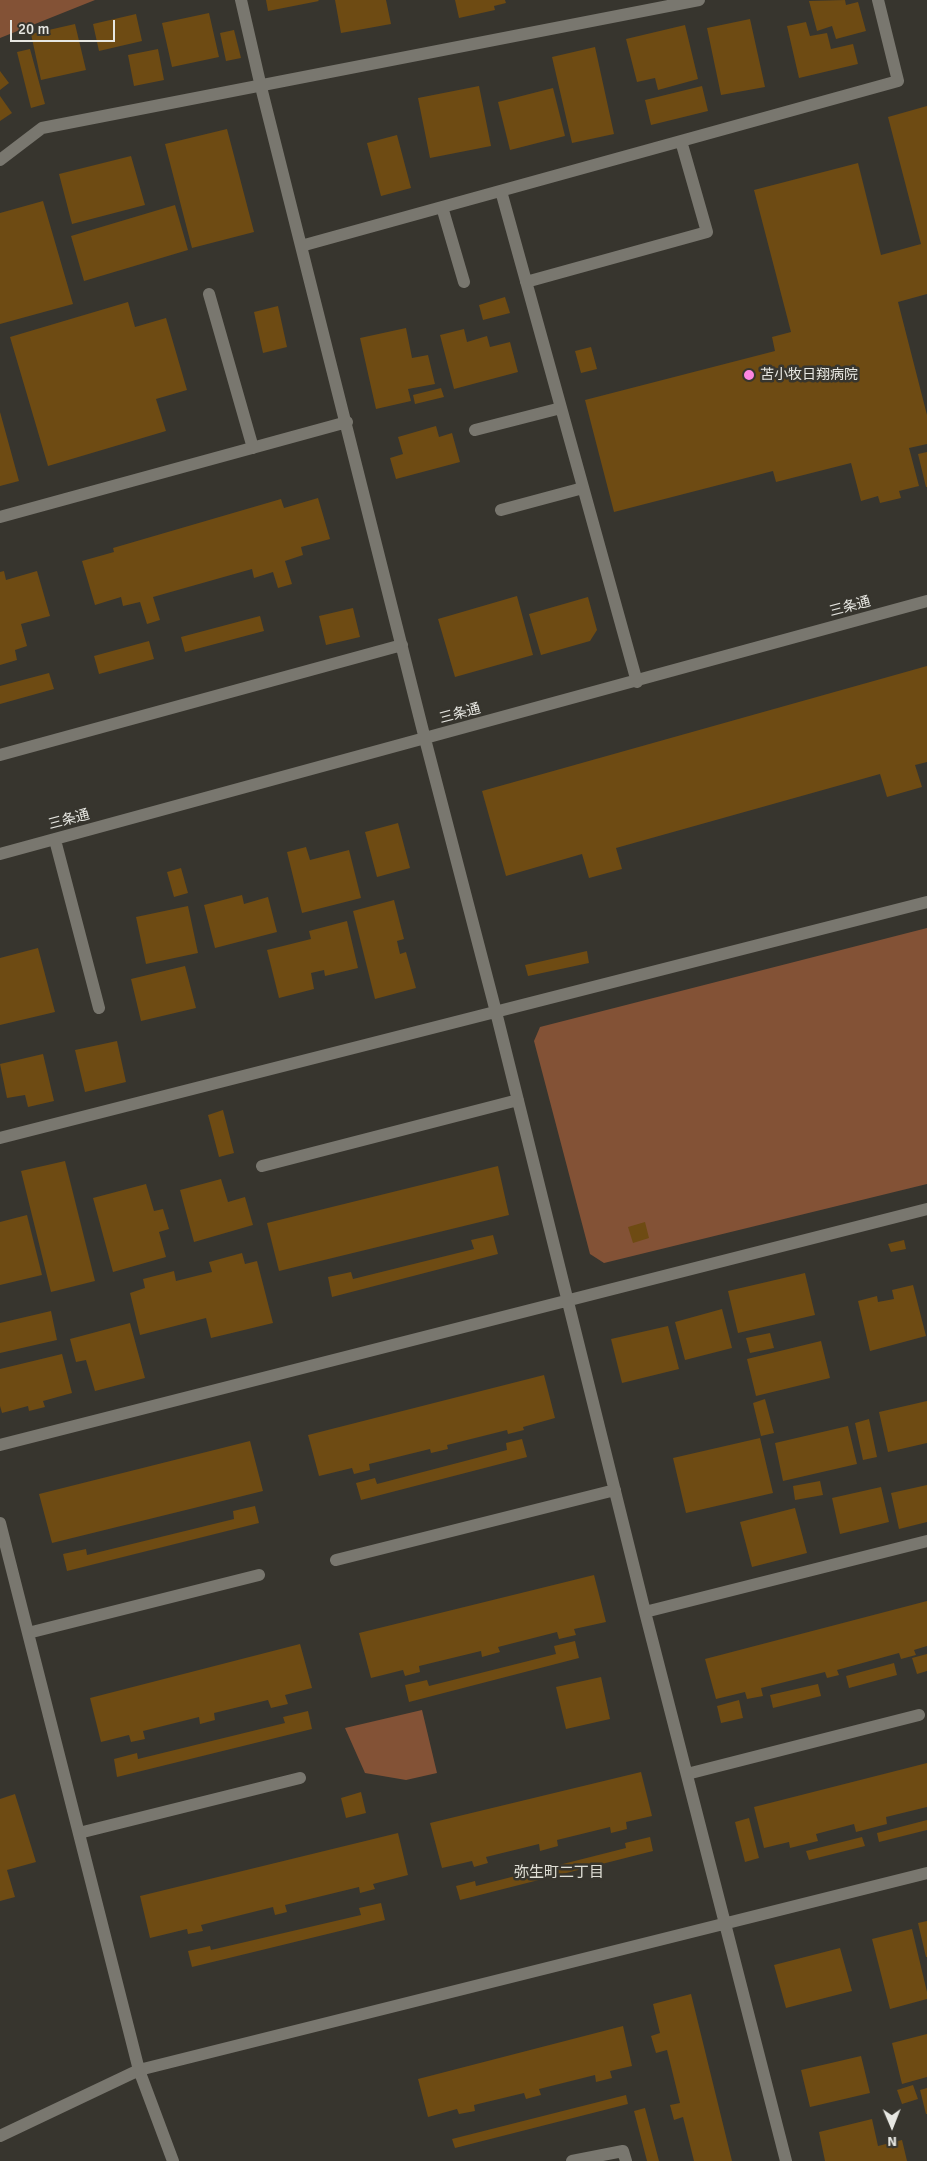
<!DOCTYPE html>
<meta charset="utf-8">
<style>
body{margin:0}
#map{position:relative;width:927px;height:2161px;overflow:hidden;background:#37352e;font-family:Signika,sans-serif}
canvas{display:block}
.north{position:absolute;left:867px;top:2101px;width:50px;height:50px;-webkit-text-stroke:4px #37352e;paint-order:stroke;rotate:179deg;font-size:14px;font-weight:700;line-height:20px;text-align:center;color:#e7e7e2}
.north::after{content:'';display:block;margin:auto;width:18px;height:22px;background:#e7e7e2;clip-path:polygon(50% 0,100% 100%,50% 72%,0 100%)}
.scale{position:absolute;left:10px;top:20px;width:105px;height:22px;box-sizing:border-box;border:2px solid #e7e7e2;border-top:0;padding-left:6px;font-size:15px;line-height:18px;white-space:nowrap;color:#e7e7e2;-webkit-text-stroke:4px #37352e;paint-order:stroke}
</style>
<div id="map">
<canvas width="927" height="2161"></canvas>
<div class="north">N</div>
<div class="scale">20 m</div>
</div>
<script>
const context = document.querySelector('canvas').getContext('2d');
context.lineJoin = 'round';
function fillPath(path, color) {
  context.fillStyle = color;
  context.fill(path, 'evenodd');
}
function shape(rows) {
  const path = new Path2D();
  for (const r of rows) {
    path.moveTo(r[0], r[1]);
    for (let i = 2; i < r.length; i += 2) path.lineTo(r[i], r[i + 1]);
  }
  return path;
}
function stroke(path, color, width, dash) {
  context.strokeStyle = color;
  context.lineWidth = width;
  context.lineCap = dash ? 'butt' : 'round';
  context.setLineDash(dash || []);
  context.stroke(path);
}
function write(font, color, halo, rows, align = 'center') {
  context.font = font + ' Signika,"Noto Sans JP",sans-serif';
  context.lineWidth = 5;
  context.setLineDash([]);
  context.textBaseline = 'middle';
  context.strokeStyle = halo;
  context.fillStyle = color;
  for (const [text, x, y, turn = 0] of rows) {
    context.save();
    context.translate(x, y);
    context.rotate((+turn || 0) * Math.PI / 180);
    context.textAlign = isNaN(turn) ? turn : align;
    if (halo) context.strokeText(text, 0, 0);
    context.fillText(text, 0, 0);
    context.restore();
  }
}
fillPath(shape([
 [0,0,95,0,0,38],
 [927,928,927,1184,604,1263,590,1254,534,1041,540,1027],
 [422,1710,437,1773,406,1780,365,1773,345,1728]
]), '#835236');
fillPath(shape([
 [266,0,318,0,319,1,268,11],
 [335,0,386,0,391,24,341,33],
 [455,0,505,0,506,3,494,6,495,10,459,18],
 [845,0,846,5,858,2,866,31,836,39,832,26,817,31,809,1],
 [209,13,219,57,172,67,162,23],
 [136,14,142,41,99,51,93,24],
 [750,19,765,87,721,95,707,28],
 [806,22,810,36,827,33,831,49,853,44,858,64,799,78,787,26],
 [75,24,86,70,41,80,31,34],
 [685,25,698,79,658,90,655,78,637,82,626,39],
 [234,30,241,58,226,61,220,33],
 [595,47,614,134,572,143,552,57],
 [30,49,45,104,31,108,17,52],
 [158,49,164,80,134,86,128,55],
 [0,71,9,83,0,90],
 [479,86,491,146,430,158,418,98],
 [702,86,708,111,651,125,645,100],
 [553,88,565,136,510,150,498,102],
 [0,96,12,113,0,121],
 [927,106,927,294,898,302,927,415,927,444,909,448,919,486,899,491,901,498,880,503,878,496,861,501,851,463,776,482,773,471,614,512,585,400,775,351,772,337,791,332,754,190,858,163,881,255,921,244,888,117],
 [227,129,254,232,192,248,165,144],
 [397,135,411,188,381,196,367,143],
 [131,156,145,205,72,224,59,174],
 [43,201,73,304,0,324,0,213],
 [175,205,188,250,84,281,71,236],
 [505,297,510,313,483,320,479,305],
 [128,302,135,327,166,318,187,390,156,399,166,431,48,466,10,337],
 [278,306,287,347,263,353,254,312],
 [406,328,412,358,428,355,435,384,408,389,411,401,376,409,360,338],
 [464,329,467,342,487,336,490,347,510,342,518,372,454,389,440,335],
 [591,347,597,369,581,373,575,351],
 [441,388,444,397,415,404,413,395],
 [0,412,19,481,0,486],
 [436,426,439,437,452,433,460,462,396,479,390,458,403,454,398,437],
 [927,452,927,487,926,487,918,454],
 [318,498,330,539,301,547,303,555,285,561,292,584,278,588,273,572,254,578,252,569,153,597,160,620,147,624,140,602,123,606,121,597,95,605,82,561,114,552,113,548,281,499,284,508],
 [4,571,6,580,37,571,50,616,21,624,27,646,15,650,17,660,0,665,0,572],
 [517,596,533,655,455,677,438,619],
 [588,597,597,630,590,641,541,655,529,614],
 [353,608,360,637,326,645,319,616],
 [260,616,264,631,185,652,181,637],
 [149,641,154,659,99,674,94,656],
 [927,666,927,762,915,765,922,787,887,797,880,774,616,848,622,869,589,878,582,854,506,876,482,791],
 [49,673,54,689,0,704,0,686],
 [398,823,410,868,377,877,365,832],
 [306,847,310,860,349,850,361,898,302,913,287,852],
 [181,868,188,893,174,897,167,872],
 [242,895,244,904,268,897,277,932,215,948,204,905],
 [394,900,404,939,397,941,400,954,406,952,416,988,375,999,353,911],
 [188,906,198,953,146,964,136,917],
 [347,921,358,968,325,976,324,970,311,973,314,989,279,998,267,950,311,939,309,931],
 [38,948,55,1012,0,1025,0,958],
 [587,951,589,963,528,976,525,965],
 [185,966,196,1008,141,1021,131,979],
 [117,1041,126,1082,85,1092,75,1050],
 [43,1054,54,1101,28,1107,25,1095,7,1098,0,1064],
 [223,1110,234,1153,219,1157,208,1115],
 [65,1161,95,1281,51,1292,21,1171],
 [498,1166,509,1215,279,1271,267,1223],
 [221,1179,228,1202,245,1197,253,1225,194,1242,180,1190],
 [146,1184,154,1211,163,1209,169,1229,159,1232,166,1257,113,1272,93,1198],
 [27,1215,42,1275,0,1285,0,1222],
 [645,1222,649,1238,633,1243,628,1227],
 [493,1235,498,1254,332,1297,328,1277,351,1272,353,1279,474,1249,471,1240],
 [904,1240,906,1249,891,1252,888,1244],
 [242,1253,245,1264,257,1261,273,1323,211,1338,206,1318,140,1335,130,1293,145,1288,143,1279,174,1271,176,1281,212,1272,209,1262],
 [805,1273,815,1315,738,1333,728,1291],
 [913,1285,926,1336,870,1351,858,1301,877,1296,878,1302,894,1299,892,1290],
 [722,1309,732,1348,685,1360,675,1322],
 [51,1311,57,1340,0,1353,0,1323],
 [130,1323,145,1378,95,1391,86,1360,76,1362,70,1339],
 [668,1326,679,1369,622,1383,611,1339],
 [770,1333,774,1348,750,1353,746,1338],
 [821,1341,830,1378,756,1396,747,1359],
 [62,1354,72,1393,43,1401,45,1407,29,1411,28,1406,2,1413,0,1406,0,1369],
 [544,1375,555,1418,523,1427,524,1430,508,1434,507,1430,447,1445,448,1449,431,1453,430,1449,369,1464,370,1470,354,1474,352,1468,319,1476,308,1435],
 [765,1399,774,1433,761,1436,753,1403],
 [927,1401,927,1443,888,1452,879,1412],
 [869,1419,877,1457,863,1460,855,1423],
 [848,1426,857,1464,783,1481,775,1443],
 [760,1438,773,1493,686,1513,673,1458],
 [522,1439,527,1457,361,1500,356,1483,375,1478,377,1484,507,1450,506,1443],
 [250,1441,263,1491,52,1543,39,1494],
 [820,1481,823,1495,795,1500,793,1486],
 [927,1485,927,1522,899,1529,891,1493],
 [881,1487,889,1522,840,1534,832,1498],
 [255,1506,259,1523,67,1571,63,1554,86,1549,87,1555,234,1519,233,1511],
 [795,1508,807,1553,752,1567,740,1522],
 [594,1575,606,1622,574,1629,576,1635,559,1639,557,1632,498,1647,500,1652,482,1657,481,1651,419,1666,420,1672,405,1676,403,1670,371,1678,359,1633],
 [927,1601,927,1646,914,1650,916,1655,901,1659,899,1653,837,1670,839,1675,827,1678,825,1672,761,1688,763,1696,747,1699,745,1692,716,1699,705,1659],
 [575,1641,579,1658,409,1702,405,1685,427,1680,429,1686,556,1654,554,1646],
 [300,1644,312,1688,285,1695,288,1704,271,1708,268,1700,214,1713,215,1720,200,1724,199,1717,143,1731,145,1739,131,1742,129,1735,101,1742,90,1698],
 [927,1654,927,1671,917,1674,912,1658],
 [894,1663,897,1675,849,1688,846,1676],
 [601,1677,610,1719,566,1729,556,1687],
 [818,1684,821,1696,773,1708,770,1695],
 [739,1700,743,1718,721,1723,717,1706],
 [308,1711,312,1729,117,1777,114,1759,137,1753,138,1759,285,1723,283,1717],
 [927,1763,927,1807,886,1817,887,1824,856,1832,854,1824,816,1834,818,1841,790,1848,789,1842,764,1848,754,1807],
 [641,1772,652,1816,626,1822,627,1829,611,1833,610,1827,557,1840,558,1846,540,1851,539,1844,486,1857,488,1863,474,1867,472,1861,442,1868,430,1823],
 [361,1792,366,1813,346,1818,341,1798],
 [15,1794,36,1862,7,1870,15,1897,0,1901,0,1799],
 [749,1818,759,1858,745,1862,735,1822],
 [927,1820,927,1830,879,1842,877,1833],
 [398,1833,408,1875,373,1884,375,1889,360,1893,359,1887,285,1905,287,1912,275,1915,273,1907,201,1925,203,1931,188,1934,187,1929,150,1938,140,1896],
 [650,1837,653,1851,460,1900,456,1886,475,1881,476,1886,626,1848,625,1843],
 [862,1837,865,1846,809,1860,806,1851],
 [381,1903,385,1920,192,1967,188,1951,210,1946,211,1950,361,1915,359,1908],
 [927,1921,927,1957,926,1957,918,1923],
 [912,1929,927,1992,927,1999,890,2009,872,1939],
 [840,1948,852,1991,786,2008,774,1965],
 [691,1994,732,2161,694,2161,683,2117,674,2120,670,2105,680,2103,667,2050,656,2053,651,2036,660,2033,653,2004],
 [623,2026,632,2066,610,2071,612,2078,596,2082,595,2075,539,2089,541,2095,526,2099,524,2093,474,2105,475,2111,459,2114,457,2109,428,2117,418,2079],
 [927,2034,927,2077,902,2084,892,2043],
 [861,2056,870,2093,810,2107,801,2070],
 [913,2085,918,2099,902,2104,897,2090],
 [927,2088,927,2114,926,2114,920,2090],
 [626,2095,628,2104,455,2148,452,2139],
 [645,2108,659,2161,647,2161,634,2111],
 [872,2119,878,2146,902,2140,907,2161,825,2161,819,2132]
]), '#6e4b13');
stroke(shape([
 [241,0,261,87,425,739,496,1012,645,1612,786,2161],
 [0,160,42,128,699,0],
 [501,191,637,682],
 [442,207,464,282],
 [301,246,898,81,878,0],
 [526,282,707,232,681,141],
 [209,294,253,448],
 [475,430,561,408],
 [501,510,583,488],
 [0,517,347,422],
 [0,755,402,645],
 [55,840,99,1008],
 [0,854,927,601],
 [0,1138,927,902],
 [262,1166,518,1100],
 [0,1445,927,1209],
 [0,1523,139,2070,173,2161],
 [336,1560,615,1490],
 [645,1612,927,1541],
 [28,1633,259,1575],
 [687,1774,919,1715],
 [79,1833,300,1778],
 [0,2136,139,2070,927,1873],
 [572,2161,623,2151,626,2161]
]), '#79776f', 12);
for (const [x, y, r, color] of [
 [749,375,6,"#fd86e2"]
]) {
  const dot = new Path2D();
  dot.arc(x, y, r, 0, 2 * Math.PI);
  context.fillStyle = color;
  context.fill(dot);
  stroke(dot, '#37352e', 2);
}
write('14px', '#e7e7e2', '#37352e', [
 ["苫小牧日翔病院",760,375]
], 'left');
write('14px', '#e7e7e2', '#37352e', [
 ["三条通",850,607,-15],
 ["三条通",460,714,-15],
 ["三条通",69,820,-15]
]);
write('15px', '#e0dfd6', '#37352e', [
 ["弥生町二丁目",559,1873]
]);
</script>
